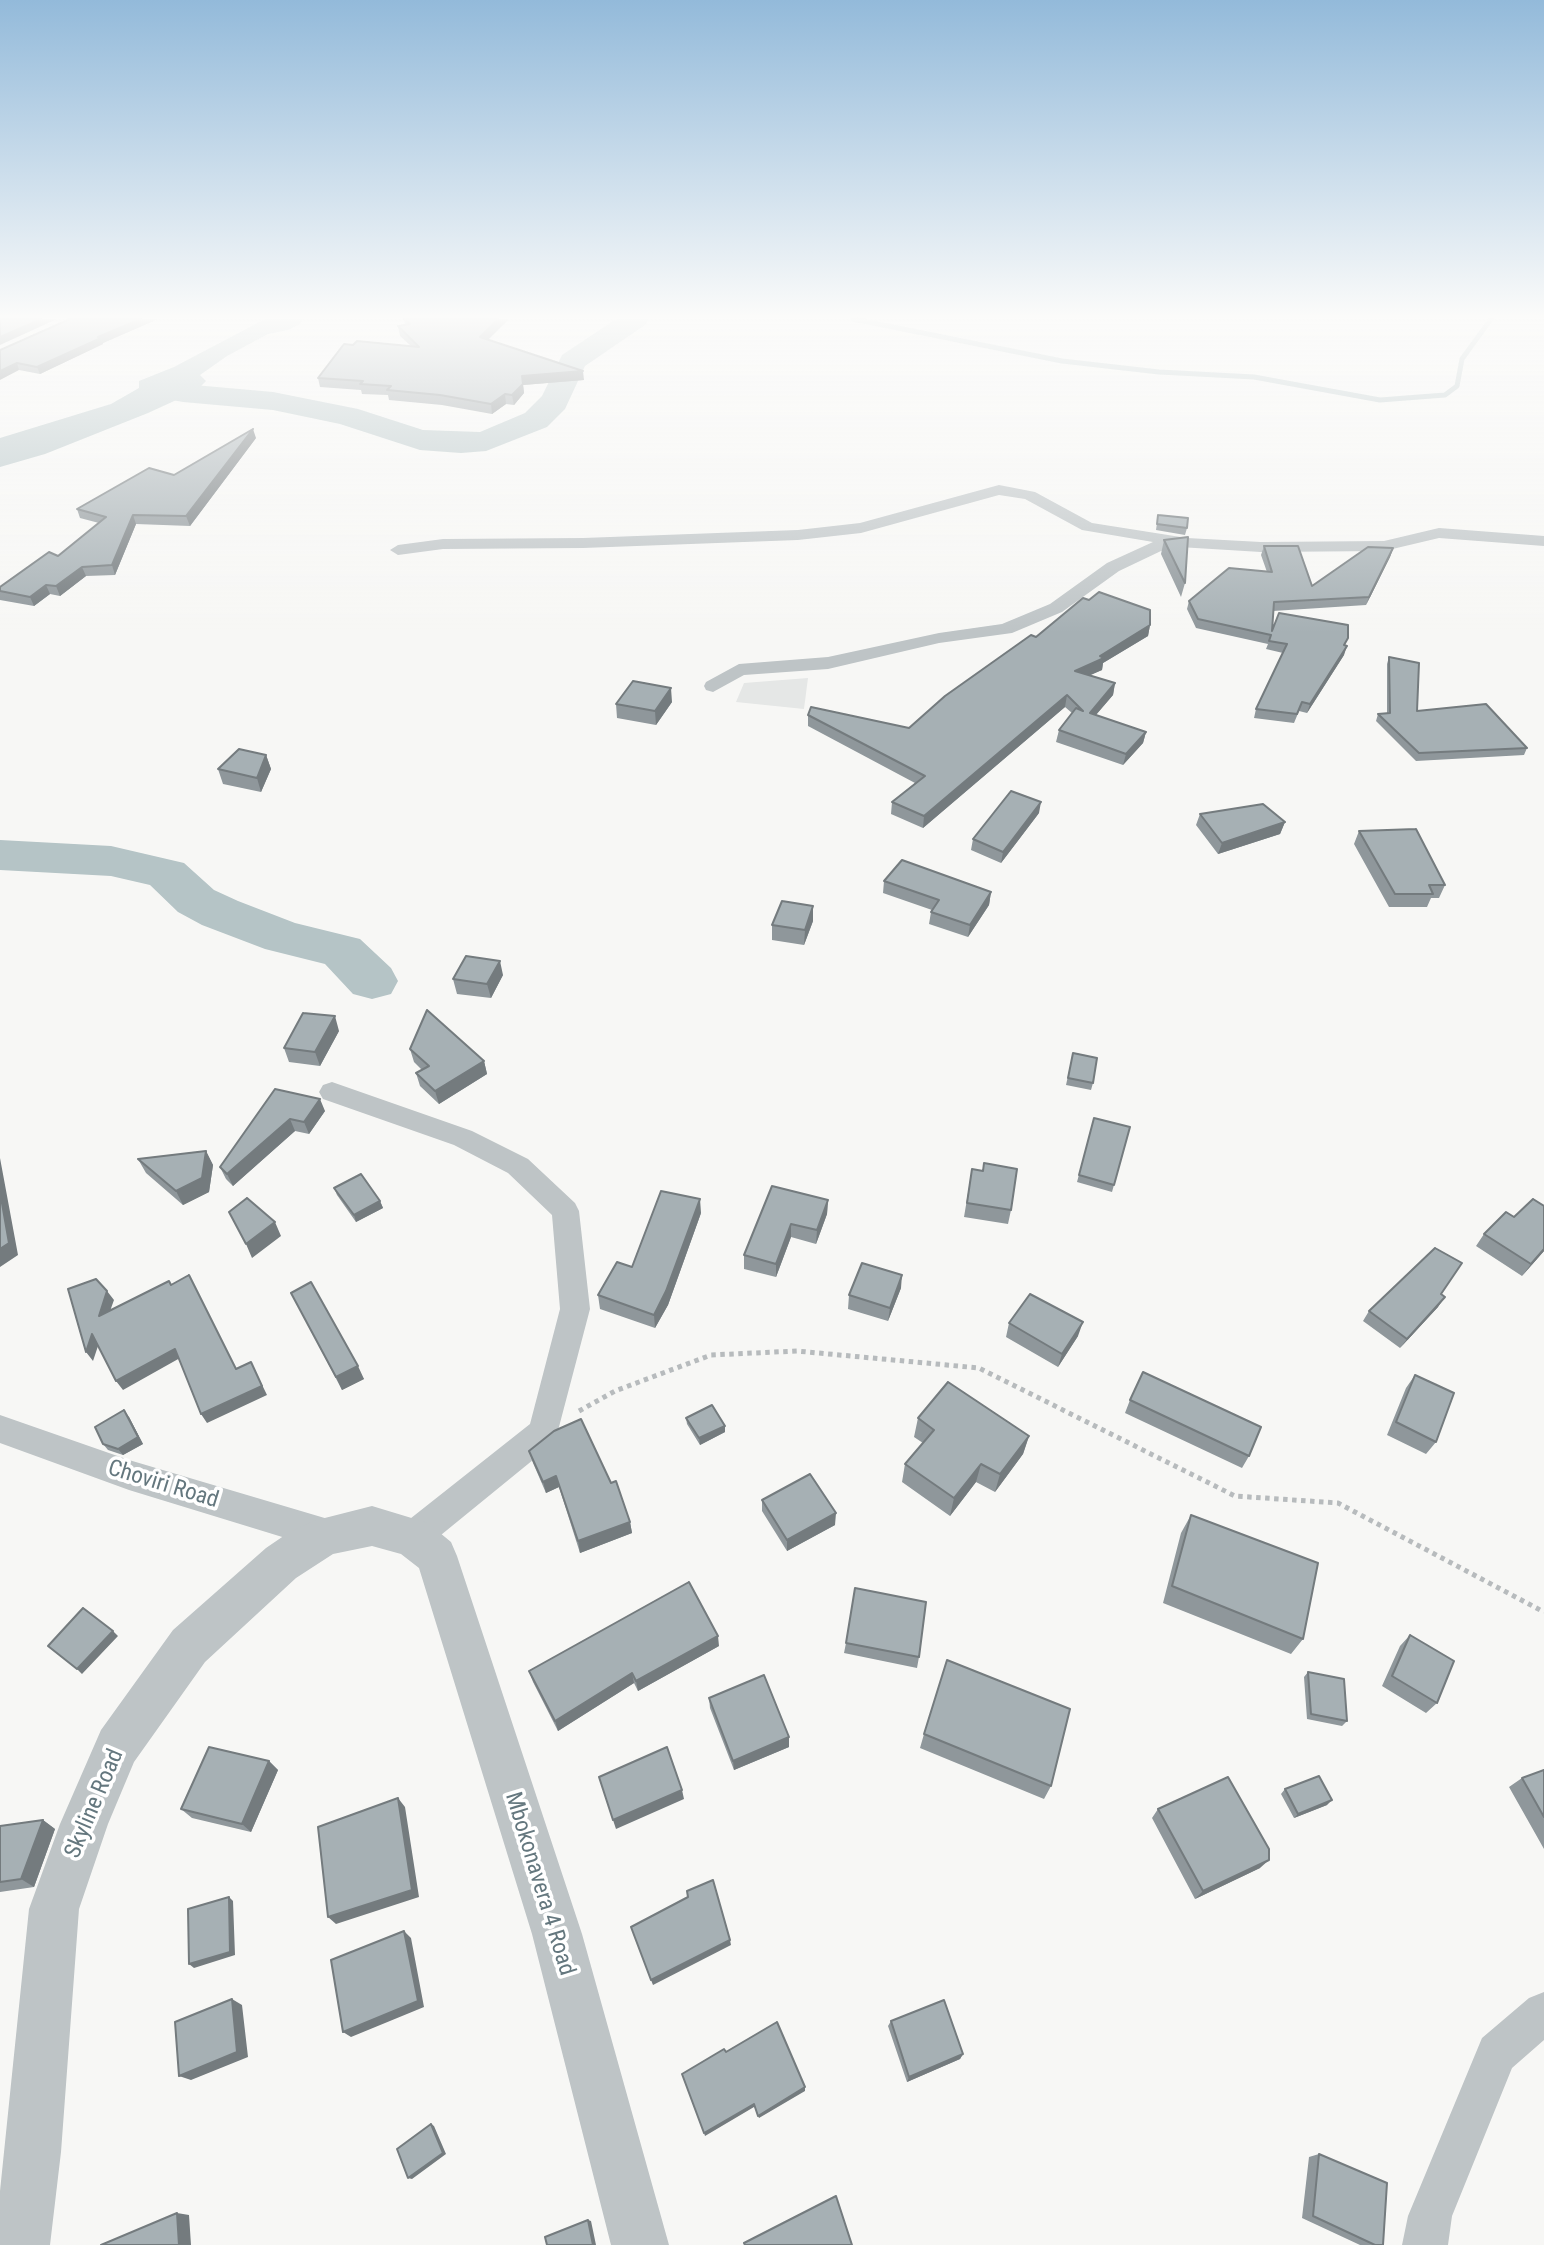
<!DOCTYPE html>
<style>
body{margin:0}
canvas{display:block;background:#f7f7f5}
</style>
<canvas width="1544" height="2245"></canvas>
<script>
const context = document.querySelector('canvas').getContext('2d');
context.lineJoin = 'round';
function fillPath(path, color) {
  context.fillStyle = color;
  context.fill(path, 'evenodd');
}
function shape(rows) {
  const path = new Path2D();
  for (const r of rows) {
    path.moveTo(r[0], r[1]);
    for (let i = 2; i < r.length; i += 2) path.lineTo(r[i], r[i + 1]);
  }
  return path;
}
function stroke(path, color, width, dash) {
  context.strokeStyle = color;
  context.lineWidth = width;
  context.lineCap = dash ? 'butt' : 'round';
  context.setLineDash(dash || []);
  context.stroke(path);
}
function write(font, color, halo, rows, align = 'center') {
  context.font = font + ' "Roboto Condensed",sans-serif';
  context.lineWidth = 7;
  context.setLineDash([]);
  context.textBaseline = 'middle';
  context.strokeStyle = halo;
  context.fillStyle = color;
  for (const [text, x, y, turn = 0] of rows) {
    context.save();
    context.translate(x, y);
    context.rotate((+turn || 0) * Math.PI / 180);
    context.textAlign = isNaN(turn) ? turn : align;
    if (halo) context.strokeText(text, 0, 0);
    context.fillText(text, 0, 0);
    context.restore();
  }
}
fillPath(shape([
 [808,678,804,709,736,702,744,683]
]), '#e5e7e6');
fillPath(shape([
 [265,319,303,319,300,324,288,330,268,334,227,356,200,375,206,381,196,391,148,413,45,454,0,467,0,438,111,404,139,388,139,381,174,367]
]), '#b5c4c6');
stroke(shape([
 [853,319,1062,361,1159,372,1254,377,1380,400,1445,395,1457,386,1462,359,1491,319]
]), '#b5c4c6', 5);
fillPath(shape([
 [616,319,649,319,645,325,585,366,565,409,547,427,486,451,461,453,420,450,340,424,273,410,183,402,172,400,168,393,172,386,183,384,273,392,358,409,423,430,480,432,525,413,542,396,562,355,616,319],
 [0,840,111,846,184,863,214,890,238,901,295,923,360,939,391,968,398,981,391,994,372,999,353,994,325,964,265,949,202,925,178,912,150,885,111,876,0,870,0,840]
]), '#b5c4c6');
stroke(shape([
 [579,1411,615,1391,711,1355,797,1351,979,1368,1235,1496,1338,1503,1544,1612]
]), '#b7bbbd', 5, [4.5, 4.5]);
fillPath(shape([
 [999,485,1035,492,1092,523,1187,538,1261,542,1384,541,1439,528,1544,536,1544,546,1439,538,1384,551,1261,552,1179,547,1161,551,1119,571,1062,612,1012,633,939,643,828,669,744,675,713,692,706,690,704,686,706,682,739,664,828,657,939,633,1002,624,1050,604,1107,563,1153,542,1082,530,1025,499,999,495,861,533,798,540,583,548,443,549,398,555,390,550,398,545,443,539,583,538,798,530,860,523,999,485],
 [332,1082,472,1131,528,1159,575,1203,579,1211,590,1309,555,1442,425,1548,413,1553,401,1548,396,1537,401,1526,530,1424,560,1309,552,1215,508,1173,454,1145,323,1099,319,1092,323,1085,332,1082],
 [0,1415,129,1460,328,1519,340,1524,345,1535,340,1546,328,1551,129,1490,0,1443,0,1415],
 [1544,1992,1544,2040,1512,2068,1452,2216,1448,2245,1402,2245,1408,2216,1482,2038,1529,1998,1544,1992]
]), '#bec4c6');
fillPath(shape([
 [372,1506,428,1523,451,1542,457,1556,582,1934,669,2245,611,2245,532,1934,419,1568,401,1554,372,1546,333,1554,296,1578,205,1662,134,1762,108,1824,79,1909,61,2152,50,2245,0,2245,0,2191,29,1909,60,1824,101,1730,173,1630,266,1548,288,1533,313,1521,372,1506]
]), '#bec4c6');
fillPath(shape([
 [70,319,158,319,103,343,103,344,40,374,19,370,0,350],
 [404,319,509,319,488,339,584,380,523,385,524,393,514,405,506,404,492,414,442,405,389,400,388,395,362,394,361,390,320,387,318,378,411,346,400,336,398,326,405,325],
 [256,438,190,526,136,524,115,575,86,576,60,596,50,594,34,606,0,600,0,587,58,556,99,523,80,518,77,509,174,475],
 [1158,516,1187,528,1185,535,1156,530],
 [1164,540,1185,583,1181,597,1161,554],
 [1264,546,1312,586,1393,548,1390,557,1366,605,1273,611,1272,631,1345,646,1344,655,1307,713,1299,711,1294,723,1254,718,1256,709,1283,653,1266,649,1268,644,1196,628,1187,609,1189,601,1267,572,1261,555],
 [1150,625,1148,636,1103,663,1102,670,1089,675,1115,683,1113,695,1096,715,1146,732,1143,743,1123,765,1056,742,1059,730,1072,713,1065,707,923,828,891,814,892,802,915,783,808,726,808,715,909,728],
 [1389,657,1417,711,1527,748,1524,755,1416,761,1376,721,1378,714,1387,714,1387,664],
 [672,702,656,725,617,718,616,704],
 [266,755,271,769,261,792,223,784,218,769],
 [1039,813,1001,863,971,850,973,839],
 [1200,814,1285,822,1280,834,1218,854,1196,825],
 [1359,831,1445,885,1439,898,1431,898,1427,907,1389,907,1354,844],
 [884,881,991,892,989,905,968,937,929,924,931,912,932,910,883,893],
 [813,921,804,945,772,940,772,925],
 [503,975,491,998,457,994,453,979],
 [339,1031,320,1066,289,1062,284,1048],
 [410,1049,484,1061,487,1074,439,1104,420,1086,416,1073,422,1070,414,1062],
 [1073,1053,1093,1083,1091,1090,1066,1085],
 [275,1089,325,1111,309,1134,295,1131,233,1186,226,1179,220,1167],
 [1094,1118,1130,1127,1112,1192,1077,1182],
 [206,1151,213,1165,209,1192,183,1205,146,1173,138,1159],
 [972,1169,1011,1210,1008,1224,964,1217],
 [334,1188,380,1201,383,1208,356,1222,337,1195],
 [828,1200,827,1214,816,1244,791,1237,776,1277,744,1269,744,1255],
 [1544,1206,1544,1251,1522,1276,1476,1246,1484,1234,1514,1217],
 [701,1213,668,1305,655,1328,600,1309,598,1295],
 [901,1288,888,1321,848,1309,849,1295],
 [291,1293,364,1379,342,1390],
 [1441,1294,1438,1307,1400,1348,1363,1321,1369,1311],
 [1009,1323,1078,1336,1058,1367,1006,1337],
 [1415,1375,1436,1442,1426,1454,1387,1435,1406,1388],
 [1130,1400,1249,1456,1242,1468,1125,1413],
 [129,1417,143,1444,123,1455,108,1450,103,1444],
 [686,1418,725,1432,700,1445,687,1424],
 [918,1418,1029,1436,1023,1454,995,1492,976,1482,950,1516,902,1482,905,1464,923,1443,914,1437],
 [529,1451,611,1483,630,1522,632,1533,580,1553,559,1487,546,1493,533,1463],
 [762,1500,835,1525,787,1551,762,1511],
 [1191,1515,1303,1639,1291,1654,1163,1603,1181,1533],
 [1410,1635,1437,1703,1426,1713,1382,1686,1400,1646],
 [846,1643,919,1657,917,1668,844,1653],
 [719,1646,638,1691,634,1683,558,1731,533,1682,529,1671],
 [1308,1672,1347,1721,1342,1726,1307,1719,1304,1677],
 [709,1698,789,1747,734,1770,710,1708],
 [924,1734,1051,1786,1044,1799,920,1748],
 [269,1761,278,1770,251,1832,192,1818,181,1809],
 [1544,1770,1544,1849,1509,1787,1522,1778],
 [1285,1789,1327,1805,1294,1818,1281,1794],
 [1158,1809,1260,1868,1195,1899,1152,1818],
 [43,1820,55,1829,34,1887,0,1892,0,1826],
 [891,2021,963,2054,960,2059,907,2082,888,2026],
 [1319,2154,1383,2245,1360,2245,1302,2218,1309,2157]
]), '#8f979b');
fillPath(shape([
 [41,319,57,319,0,345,0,337],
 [141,319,158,319,103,343,103,344,40,374,37,367,98,337],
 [498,319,509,319,482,346,480,337],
 [17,363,19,370,0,380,0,371],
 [583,371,584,380,523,385,522,376],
 [523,384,524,393,514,405,512,395],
 [505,394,506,404,492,414,491,404],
 [253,429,256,438,190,526,186,516],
 [133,515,136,524,115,575,112,565],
 [1393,548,1390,557,1366,605,1369,597],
 [82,567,86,576,60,596,56,586],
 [46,585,50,594,34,606,30,597],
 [1150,625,1148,636,1103,663,1102,670,1073,683,1075,671],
 [1347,646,1344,655,1307,713,1310,704],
 [1115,683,1113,695,1088,724,1090,713],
 [671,688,672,702,656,725,655,711],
 [1067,695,1065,707,923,828,924,816],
 [1146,732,1143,743,1123,765,1126,754],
 [266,755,271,769,261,792,257,778],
 [1041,802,1039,813,1001,863,1003,852],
 [1285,822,1280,834,1218,854,1222,843],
 [991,892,989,905,968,937,970,925],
 [813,906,813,921,804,945,805,930],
 [500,961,503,975,491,998,487,984],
 [335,1016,339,1031,320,1066,315,1052],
 [484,1061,487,1074,439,1104,435,1091],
 [320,1099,325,1111,309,1134,304,1122],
 [290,1119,295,1131,233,1186,227,1174],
 [206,1151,213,1165,209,1192,183,1205,176,1191],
 [0,1158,18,1255,0,1267],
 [700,1199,701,1213,668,1305,655,1328,654,1315],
 [828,1200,827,1214,816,1244,817,1230],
 [380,1201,383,1208,356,1222,354,1215],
 [275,1222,281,1236,252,1258,246,1244],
 [791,1224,791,1237,776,1277,776,1264],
 [1544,1249,1544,1251,1522,1276,1531,1264],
 [902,1275,901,1288,888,1321,890,1308],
 [107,1291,114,1300,105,1325,99,1316],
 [1445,1297,1438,1307,1400,1348,1407,1339],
 [1083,1322,1078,1336,1058,1367,1062,1354],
 [92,1334,99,1343,93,1361,86,1352],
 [175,1349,180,1358,123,1390,116,1381],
 [251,1362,267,1395,207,1423,201,1414],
 [358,1366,364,1379,342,1390,336,1377],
 [124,1410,129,1417,143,1444,123,1455,118,1449],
 [725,1426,725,1432,700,1445,699,1438],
 [1029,1436,1023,1454,995,1492,1000,1474],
 [981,1464,976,1482,950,1516,954,1498],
 [556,1476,559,1487,546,1493,543,1482],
 [836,1513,835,1525,787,1551,787,1540],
 [630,1522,632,1533,580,1553,578,1541],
 [113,1631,118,1636,82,1674,77,1669],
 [718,1636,719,1646,638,1691,636,1681],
 [632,1673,634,1683,558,1731,555,1721],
 [789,1737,789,1747,734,1770,733,1761],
 [269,1761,278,1770,251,1832,242,1824],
 [682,1790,684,1799,616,1829,613,1820],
 [398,1798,405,1807,419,1897,336,1924,328,1917],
 [1332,1800,1327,1805,1294,1818,1298,1814],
 [43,1820,55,1829,34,1887,21,1879],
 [1269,1860,1260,1868,1195,1899,1203,1891],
 [229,1897,233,1901,235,1955,194,1968,189,1964],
 [404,1931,411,1938,424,2007,351,2037,343,2032],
 [730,1940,731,1945,653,1985,651,1980],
 [232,1999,242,2005,248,2057,191,2080,179,2076],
 [963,2054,960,2059,907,2082,909,2077],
 [805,2087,805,2091,759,2118,758,2116],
 [754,2104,754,2107,705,2136,704,2133],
 [431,2124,434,2126,446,2154,412,2179,408,2178],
 [177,2213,189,2215,191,2245,179,2245],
 [588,2220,591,2221,596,2245,593,2245]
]), '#747b7e');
const building = shape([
 [0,319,41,319,0,337,0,319],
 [70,319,141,319,98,337,101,338,37,367,17,363,0,371,0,350,70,319],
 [404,319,498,319,480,337,583,371,522,376,523,384,512,395,505,394,491,404,440,395,387,390,391,386,360,384,363,381,318,378,344,344,353,345,357,341,419,347,398,326,410,324,404,319],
 [253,429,186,516,133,515,112,565,82,567,56,586,46,585,30,597,0,591,0,587,49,552,58,556,106,517,77,509,149,468,174,475,253,429],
 [1158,515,1188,518,1187,528,1157,524,1158,515],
 [1188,537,1185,583,1164,540,1188,537],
 [1264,546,1298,546,1312,586,1368,547,1393,548,1369,597,1274,602,1272,631,1279,613,1348,625,1348,638,1344,645,1347,646,1310,704,1302,702,1297,714,1256,709,1287,644,1269,641,1271,635,1198,619,1189,601,1229,568,1272,572,1264,546],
 [1099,592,1150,610,1150,625,1100,656,1104,658,1075,671,1115,683,1090,713,1146,732,1126,754,1059,730,1076,708,1083,711,1067,695,924,816,892,802,925,776,808,715,811,707,909,728,945,696,1031,635,1036,637,1083,598,1089,600,1099,592],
 [1389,657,1419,663,1417,711,1486,704,1527,748,1419,753,1378,714,1390,713,1389,657],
 [633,681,671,688,655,711,616,704,633,681],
 [239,749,266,755,257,778,218,769,239,749],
 [1011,791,1041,802,1003,852,973,839,1011,791],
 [1263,804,1285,822,1222,843,1200,814,1263,804],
 [1416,829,1445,885,1429,885,1433,894,1395,894,1359,831,1416,829],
 [902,860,991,892,970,925,931,912,939,900,884,881,902,860],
 [782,901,813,906,805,930,772,925,782,901],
 [466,956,500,961,487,984,453,979,466,956],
 [427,1010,484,1061,435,1091,416,1073,429,1066,410,1049,427,1010],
 [303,1013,335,1016,315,1052,284,1048,303,1013],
 [1073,1053,1097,1058,1093,1083,1068,1078,1073,1053],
 [275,1089,320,1099,304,1122,290,1119,227,1174,220,1167,275,1089],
 [1094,1118,1130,1127,1114,1185,1079,1175,1094,1118],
 [206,1151,202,1178,176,1191,138,1159,206,1151],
 [984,1163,1017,1169,1011,1210,967,1203,972,1169,983,1171,984,1163],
 [361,1174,380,1201,354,1215,334,1188,361,1174],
 [772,1186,828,1200,817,1230,791,1224,776,1264,744,1255,772,1186],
 [661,1191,700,1199,666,1291,654,1315,598,1295,617,1262,632,1267,661,1191],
 [0,1192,9,1243,0,1249,0,1192],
 [247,1198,275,1222,246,1244,229,1212,247,1198],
 [1533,1199,1544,1206,1544,1249,1531,1264,1484,1234,1506,1212,1514,1217,1533,1199],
 [1435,1248,1462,1263,1441,1294,1445,1297,1407,1339,1369,1311,1435,1248],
 [862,1263,902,1275,890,1308,849,1295,862,1263],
 [189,1275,236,1369,251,1362,262,1386,201,1414,175,1349,116,1381,92,1334,86,1352,68,1289,96,1279,107,1291,99,1316,169,1281,171,1285,189,1275],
 [311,1282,358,1366,336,1377,291,1293,311,1282],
 [1030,1294,1083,1322,1062,1354,1009,1323,1030,1294],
 [1143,1372,1261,1427,1249,1456,1130,1400,1143,1372],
 [1415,1375,1454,1393,1436,1442,1396,1422,1415,1375],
 [948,1382,1029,1436,1000,1474,981,1464,954,1498,905,1464,934,1430,918,1418,948,1382],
 [712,1405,725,1426,699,1438,686,1418,712,1405],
 [124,1410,138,1437,118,1449,103,1444,95,1427,124,1410],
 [581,1419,611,1483,616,1481,630,1522,578,1541,556,1476,543,1482,529,1451,554,1431,581,1419],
 [810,1474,836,1513,787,1540,762,1500,810,1474],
 [1191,1515,1318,1563,1303,1639,1172,1586,1191,1515],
 [689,1582,718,1636,636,1681,632,1673,555,1721,529,1671,689,1582],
 [855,1588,926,1602,919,1657,846,1643,855,1588],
 [83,1608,113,1631,77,1669,48,1646,83,1608],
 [1410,1635,1454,1661,1437,1703,1392,1676,1410,1635],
 [947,1660,1070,1709,1051,1786,924,1734,947,1660],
 [1308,1672,1344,1679,1347,1721,1311,1714,1308,1672],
 [764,1675,789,1737,733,1761,709,1698,764,1675],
 [209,1747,269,1761,242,1824,181,1809,209,1747],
 [667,1747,682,1790,613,1820,599,1777,667,1747],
 [1544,1770,1544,1817,1522,1778,1544,1770],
 [1319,1776,1332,1800,1298,1814,1285,1789,1319,1776],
 [1228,1777,1269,1849,1269,1860,1203,1891,1158,1809,1228,1777],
 [398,1798,412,1890,328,1917,318,1827,398,1798],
 [43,1820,21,1879,0,1882,0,1826,43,1820],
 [713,1880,730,1940,651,1980,631,1927,688,1897,687,1891,713,1880],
 [229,1897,230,1952,189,1964,188,1909,229,1897],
 [404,1931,418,2001,343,2032,331,1960,404,1931],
 [232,1999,237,2052,179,2076,175,2022,232,1999],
 [944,2000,963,2054,909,2077,891,2021,944,2000],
 [777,2022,805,2087,758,2116,754,2104,704,2133,682,2074,724,2049,726,2052,777,2022],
 [431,2124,443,2153,408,2178,397,2149,431,2124],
 [1319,2154,1387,2183,1383,2245,1375,2245,1313,2216,1319,2154],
 [836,2196,852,2245,745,2245,744,2243,836,2196],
 [177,2213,179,2245,101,2245,177,2213],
 [588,2220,593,2245,547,2245,545,2237,588,2220]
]);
fillPath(building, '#a6b0b4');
stroke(building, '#747b7e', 2);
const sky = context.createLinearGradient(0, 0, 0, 633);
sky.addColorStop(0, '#93bada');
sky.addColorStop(0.5, '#fbfbfa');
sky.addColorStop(1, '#fbfbfa00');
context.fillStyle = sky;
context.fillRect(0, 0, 1544, 633);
write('23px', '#64777e', '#fff', [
 ["Choviri Road",163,1485,17],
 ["Skyline Road",95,1804,-67],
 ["Mbokonavera 4 Road",539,1884,73]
]);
</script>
